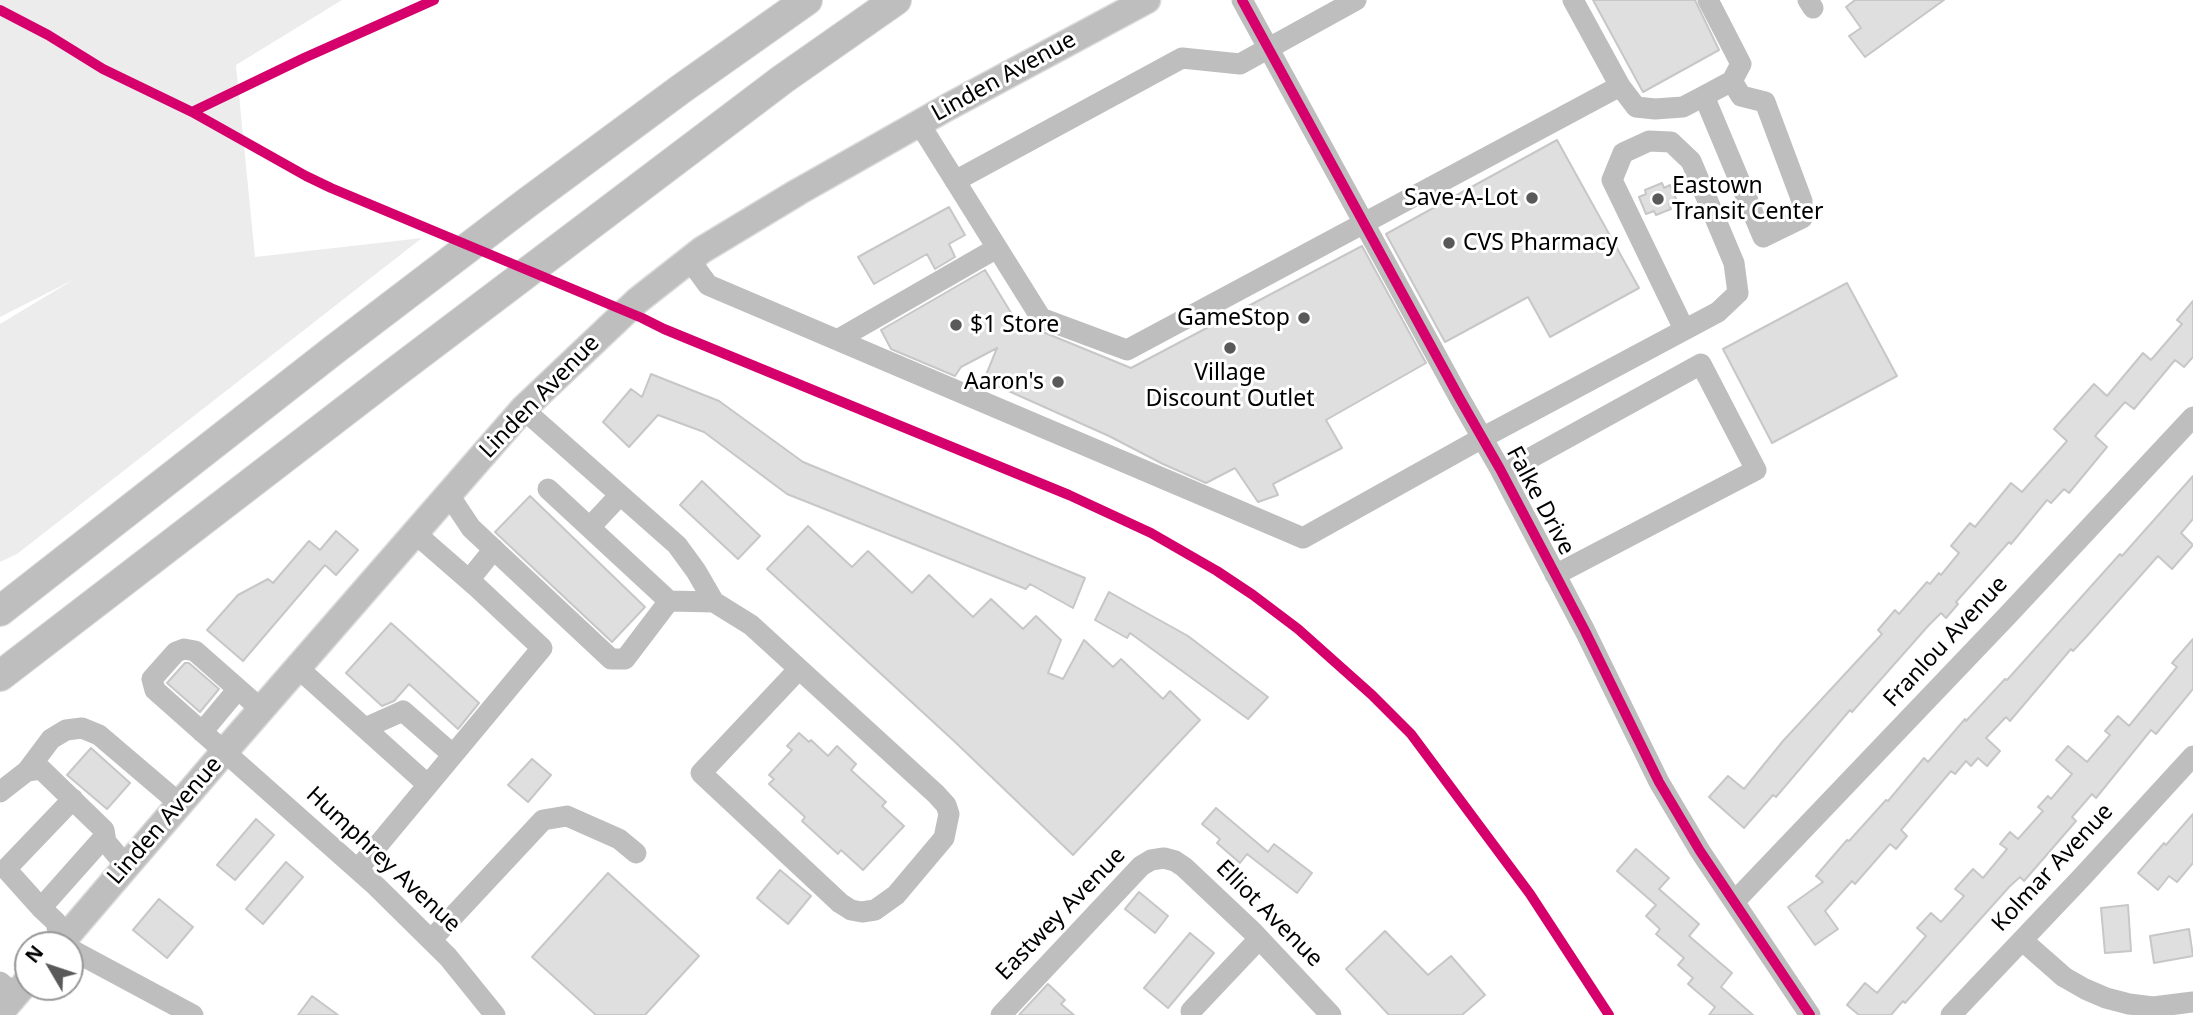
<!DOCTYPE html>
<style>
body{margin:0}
#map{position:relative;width:2193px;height:1015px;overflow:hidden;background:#fff;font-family:"Noto Sans",sans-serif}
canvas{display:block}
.north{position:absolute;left:14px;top:931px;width:70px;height:70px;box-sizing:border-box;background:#fff;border:2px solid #999;border-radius:50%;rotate:309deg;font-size:19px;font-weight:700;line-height:28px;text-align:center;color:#000}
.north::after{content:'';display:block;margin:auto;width:24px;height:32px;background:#595959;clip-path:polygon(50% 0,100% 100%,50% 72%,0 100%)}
</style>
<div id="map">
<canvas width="2193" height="1015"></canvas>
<div class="north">N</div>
</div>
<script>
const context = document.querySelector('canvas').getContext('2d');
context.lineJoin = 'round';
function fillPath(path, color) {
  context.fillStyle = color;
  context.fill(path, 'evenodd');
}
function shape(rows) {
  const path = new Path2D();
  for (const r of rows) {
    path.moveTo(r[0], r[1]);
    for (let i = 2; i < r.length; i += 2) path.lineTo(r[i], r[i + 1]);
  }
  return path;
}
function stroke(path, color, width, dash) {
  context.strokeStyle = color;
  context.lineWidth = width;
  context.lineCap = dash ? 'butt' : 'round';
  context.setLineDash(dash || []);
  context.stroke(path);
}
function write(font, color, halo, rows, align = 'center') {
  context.font = font + ' "Noto Sans",sans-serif';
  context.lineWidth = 6;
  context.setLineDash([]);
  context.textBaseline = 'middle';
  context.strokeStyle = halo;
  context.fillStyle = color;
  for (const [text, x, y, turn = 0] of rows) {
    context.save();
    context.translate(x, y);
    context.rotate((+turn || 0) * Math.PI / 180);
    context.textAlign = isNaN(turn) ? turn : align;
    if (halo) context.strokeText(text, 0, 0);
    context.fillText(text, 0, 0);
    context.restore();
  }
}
fillPath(shape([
 [0,0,342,0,236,65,255,257,422,238,17,554,0,562,0,324,73,280,0,317]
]), '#ececec');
const building = shape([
 [1593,0,1695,0,1719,50,1643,92,1593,0],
 [1855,0,1944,0,1865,57,1849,36,1861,28,1846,7,1855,0],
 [1557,140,1639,288,1550,337,1528,297,1445,342,1386,234,1557,140],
 [1662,183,1664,188,1670,185,1677,201,1669,204,1671,209,1656,215,1654,211,1646,214,1639,197,1646,194,1645,190,1662,183],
 [949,207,965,235,949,244,955,257,935,269,927,254,874,284,858,257,949,207],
 [1362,246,1426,363,1326,420,1342,448,1273,484,1278,495,1258,502,1235,468,1206,483,1163,464,1109,436,984,380,997,348,961,367,955,376,891,349,881,330,985,270,1016,321,1131,368,1362,246],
 [1847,283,1897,376,1772,443,1723,349,1847,283],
 [2193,301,2193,357,2184,367,2175,360,2134,409,2125,402,2095,436,2107,447,2069,493,2064,489,2051,503,2047,500,2011,544,2009,542,1956,602,1958,604,1946,618,1941,613,1928,626,1852,712,1850,710,1776,797,1773,795,1744,828,1709,797,1728,776,1744,789,1783,741,1882,634,1878,630,1895,610,1899,614,1927,582,1930,584,1939,573,1941,575,1959,553,1951,546,1970,523,1975,527,2011,483,2022,492,2067,441,2054,429,2094,384,2107,396,2143,353,2151,360,2182,324,2177,320,2193,301],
 [651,374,719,401,803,462,1085,578,1073,608,1030,584,1026,589,787,494,704,432,658,415,629,447,603,422,631,389,642,397,651,374],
 [2193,476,2193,519,2181,533,2193,545,2172,569,2158,556,2087,636,2073,651,2071,649,2010,721,2006,717,1986,738,2000,751,1987,766,1978,758,1971,766,1966,761,1955,774,1951,771,1901,830,1907,836,1896,849,1890,844,1855,884,1852,881,1825,911,1838,929,1815,945,1788,907,1823,882,1816,876,1847,840,1849,841,1886,800,1888,801,1924,758,1928,762,1965,719,1966,721,2005,679,2007,680,2120,554,2122,556,2193,476],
 [702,481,760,536,738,559,680,505,702,481],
 [530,496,645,607,612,642,495,532,530,496],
 [808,526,852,567,868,551,912,593,929,575,973,617,991,599,1023,629,1036,616,1061,640,1048,673,1063,679,1084,640,1113,667,1121,659,1163,699,1170,691,1200,720,1073,855,954,741,767,569,808,526],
 [336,531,358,550,336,575,325,565,243,661,207,630,238,595,268,579,273,583,309,541,320,550,336,531],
 [1109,592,1188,636,1268,697,1248,719,1130,633,1127,638,1095,620,1109,592],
 [391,623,479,703,458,729,409,684,394,701,382,706,346,673,391,623],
 [2193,639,2193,689,2156,734,2151,730,2096,798,2092,794,2072,817,2076,821,2024,881,2020,877,2010,886,1905,1003,1903,1001,1891,1015,1859,1015,1847,1005,1865,983,1877,993,1926,936,1917,928,1931,913,1941,922,1964,896,1955,889,1973,869,1983,878,2007,849,2000,844,2010,832,2018,839,2043,811,2038,807,2048,796,2051,799,2072,774,2056,760,2068,746,2087,762,2110,735,2105,731,2118,716,2129,726,2177,667,2172,663,2193,639],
 [185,663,189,663,219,689,200,712,167,683,185,663],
 [799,733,809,742,811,740,828,756,837,746,856,764,851,770,886,802,882,806,904,826,863,870,841,850,838,854,802,821,805,817,769,784,774,779,769,775,792,750,787,746,799,733],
 [91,748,130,783,107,809,67,775,91,748],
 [532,759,551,775,528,802,508,785,532,759],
 [1216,808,1268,852,1274,844,1312,873,1297,893,1247,854,1240,863,1217,843,1220,839,1202,824,1216,808],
 [2193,814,2193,863,2177,882,2169,876,2158,890,2138,873,2164,843,2166,845,2193,814],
 [256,819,274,835,235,880,217,865,256,819],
 [1636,849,1669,878,1659,889,1699,924,1689,936,1732,973,1721,987,1753,1015,1709,1015,1715,1007,1688,984,1693,978,1678,965,1684,958,1656,934,1660,929,1646,916,1656,905,1617,871,1636,849],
 [286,862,303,877,263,924,246,909,286,862],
 [780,870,811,896,788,924,757,898,780,870],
 [608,873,699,956,645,1015,596,1015,532,957,608,873],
 [1139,892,1168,916,1155,933,1125,909,1139,892],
 [159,899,193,927,167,958,133,930,159,899],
 [2128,905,2131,951,2105,953,2101,908,2128,905],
 [2189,929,2193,956,2154,963,2150,936,2189,929],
 [1385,931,1428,975,1451,956,1485,995,1462,1015,1389,1015,1346,969,1385,931],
 [1190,933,1214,953,1168,1008,1144,988,1190,933],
 [1048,984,1065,1000,1061,1004,1074,1015,1019,1015,1048,984],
 [312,996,338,1015,298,1015,312,996]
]);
fillPath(building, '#dfdfdf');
stroke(building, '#c7c7c7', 2);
const major = shape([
 [59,945,225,751,523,409,637,301,702,250,798,192,948,107,1147,0],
 [0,1013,28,980]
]);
const highway = shape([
 [0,611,335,349,528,202,681,89,807,0],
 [0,676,393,374,783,79,896,0]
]);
stroke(major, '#dbdbdb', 29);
stroke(highway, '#dbdbdb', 32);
stroke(shape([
 [1242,0,1460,399,1500,469,1585,631,1659,782,1700,851,1810,1015],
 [1573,0,1620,86,1636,107,1655,109,1683,107,1704,96,1732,81,1741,64,1708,0],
 [1808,0,1813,8],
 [1704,96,1763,237,1802,218,1802,201,1765,102,1741,96,1732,81],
 [919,123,1041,318,1127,350,1620,86],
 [955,181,1182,58,1240,64,1356,0],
 [689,259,708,285,1303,538,1482,438,1718,312,1738,293,1734,263,1691,161,1671,142,1649,141,1623,153,1612,180,1684,329],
 [837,340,997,248],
 [523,409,677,545,696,571,714,602],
 [1503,475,1525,461,1701,364,1756,470,1555,575],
 [548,489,669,601],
 [449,495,471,528,611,659,625,659,669,601,714,602,751,625,936,794,946,805,949,814,944,838,896,895,875,910,862,912,851,910,840,903,701,773,798,670],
 [590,527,620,495],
 [469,580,494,549],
 [298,668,428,785],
 [262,710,195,651,184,649,176,652,152,679,155,690,376,886,448,957,495,1015],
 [365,728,403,711,452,754],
 [202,732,238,689],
 [27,771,51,739,66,730,82,728,99,735,180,804],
 [0,792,27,771,41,769,104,830,106,842,126,866],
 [358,869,542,648,478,588,416,534],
 [1734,902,2007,616,2193,417],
 [41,908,6,869,73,799],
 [431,940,543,820,567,816,619,839,636,853],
 [2023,941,2064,977,2085,989,2106,998,2129,1004,2153,1007,2193,1002],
 [64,945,60,943,56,922,41,908,105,836],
 [70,949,193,1015],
 [0,982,15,995],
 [1191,1011,1259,939],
 [1001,1015,1141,866,1151,860,1164,858,1175,861,1184,867,1253,932,1331,1015],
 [1951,1015,2083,876,2193,756]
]), '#bebebe', 21);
stroke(major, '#bebebe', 26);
stroke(highway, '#bebebe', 30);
stroke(shape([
 [1242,0,1460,399,1500,469,1585,631,1659,782,1700,851,1810,1015],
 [0,10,48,35,103,69,192,112,306,176,331,188,642,318,664,329,1069,495,1151,533,1217,571,1253,595,1298,629,1372,695,1411,734,1530,894,1609,1015],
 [192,112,304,58,434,0]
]), '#d6006c', 10);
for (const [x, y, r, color] of [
 [1532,198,7,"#595959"],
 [1658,199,7,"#595959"],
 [1449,243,7,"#595959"],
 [1304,318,7,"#595959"],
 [956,325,7,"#595959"],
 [1230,348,7,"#595959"],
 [1058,382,7,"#595959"]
]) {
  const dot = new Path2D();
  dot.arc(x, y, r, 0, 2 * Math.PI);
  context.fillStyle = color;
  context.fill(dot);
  stroke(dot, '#fff', 2.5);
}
write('23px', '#000', '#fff', [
 ["Linden Avenue",1004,77,-29],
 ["Linden Avenue",540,397,-46],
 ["Falke Drive",1540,501,62],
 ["Franlou Avenue",1946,642,-47],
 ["Linden Avenue",165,821,-49],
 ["Humphrey Avenue",383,860,43],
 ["Kolmar Avenue",2053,868,-47],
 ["Eastwey Avenue",1061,914,-46],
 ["Elliot Avenue",1269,914,45]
]);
write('23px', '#000', '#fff', [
 ["Eastown",1672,186],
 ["Transit Center",1672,212],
 ["Save-A-Lot",1518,198,"right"],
 ["CVS Pharmacy",1463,243],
 ["GameStop",1290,318,"right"],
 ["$1 Store",970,325],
 ["Village",1230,373,"center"],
 ["Discount Outlet",1230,399,"center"],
 ["Aaron's",1044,382,"right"]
], 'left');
</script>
